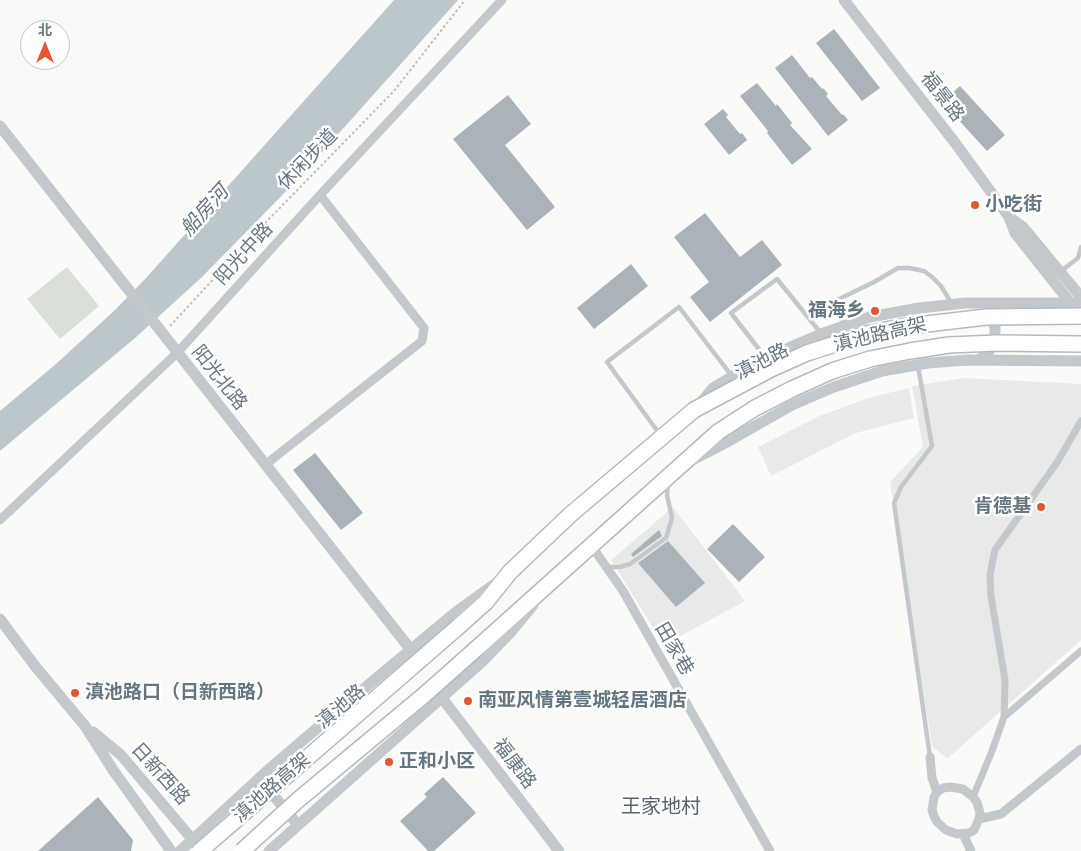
<!DOCTYPE html>
<meta charset="utf-8">
<style>
body{margin:0}
#map{position:relative;width:1081px;height:851px;overflow:hidden;background:#fafaf8;font-family:Karla,"Noto Sans SC",sans-serif}
canvas{display:block}
.north{position:absolute;left:20px;top:20px;width:50px;height:50px;box-sizing:border-box;background:#fff;border:1px solid #c1c8cd;border-radius:50%;rotate:0deg;font-size:14px;font-weight:700;line-height:20px;text-align:center;color:#657683}
.north::after{content:'';display:block;margin:auto;width:18px;height:22px;background:#e4572e;clip-path:polygon(50% 0,100% 100%,50% 72%,0 100%)}
</style>
<div id="map">
<canvas width="1081" height="851"></canvas>
<div class="north">北</div>
</div>
<script>
const context = document.querySelector('canvas').getContext('2d');
context.lineJoin = 'round';
function fillPath(path, color) {
  context.fillStyle = color;
  context.fill(path, 'evenodd');
}
function shape(rows) {
  const path = new Path2D();
  for (const r of rows) {
    path.moveTo(r[0], r[1]);
    for (let i = 2; i < r.length; i += 2) path.lineTo(r[i], r[i + 1]);
  }
  return path;
}
function stroke(path, color, width, dash) {
  context.strokeStyle = color;
  context.lineWidth = width;
  context.lineCap = dash ? 'butt' : 'round';
  context.setLineDash(dash || []);
  context.stroke(path);
}
function write(font, color, halo, rows, align = 'center') {
  context.font = font + ' Karla,"Noto Sans SC",sans-serif';
  context.lineWidth = 5;
  context.setLineDash([]);
  context.textBaseline = 'middle';
  context.strokeStyle = halo;
  context.fillStyle = color;
  for (const [text, x, y, turn = 0] of rows) {
    context.save();
    context.translate(x, y);
    context.rotate((+turn || 0) * Math.PI / 180);
    context.textAlign = isNaN(turn) ? turn : align;
    if (halo) context.strokeText(text, 0, 0);
    context.fillText(text, 0, 0);
    context.restore();
  }
}
fillPath(shape([
 [963,378,1081,384,1081,640,947,759,932,746,890,482,923,447,912,386],
 [909,388,914,418,856,433,771,476,758,447,819,416,872,397],
 [673,507,745,601,664,645,611,560]
]), '#e8e9e9');
fillPath(shape([
 [67,267,99,306,60,339,27,299]
]), '#dadfd7');
fillPath(shape([
 [394,0,458,0,299,178,202,277,135,338,0,451,0,411,57,363,115,310,146,278]
]), '#bbc7cb');
fillPath(shape([
 [834,29,880,88,862,101,816,43],
 [792,55,810,78,812,77,822,89,823,88,828,94,826,96,842,115,843,114,848,120,828,136,775,68],
 [757,83,776,106,777,104,792,123,790,125,812,149,792,165,767,133,768,131,740,96],
 [960,86,1005,135,987,151,942,102],
 [508,95,531,124,505,145,555,207,527,230,453,139],
 [723,109,728,115,726,117,740,134,742,133,747,140,729,155,704,124],
 [705,213,740,257,762,240,782,265,710,322,690,297,709,282,674,237],
 [631,264,648,286,594,329,577,308],
 [315,453,363,513,341,530,293,470],
 [733,524,765,557,739,582,707,549],
 [659,530,662,536,633,557,631,554],
 [668,541,705,583,676,607,638,563],
 [443,777,476,813,434,851,428,851,400,821,427,797,424,794],
 [98,797,133,840,131,851,38,851]
]), '#aab3b9');
const primary = shape([
 [458,627,486,602,510,572,571,514,694,410],
 [476,649,718,432]
]);
stroke(primary, '#b5babe', 18);
stroke(shape([
 [170,326,270,218,394,91,465,0]
]), '#bbbfc2', 2, [2.5, 2.5]);
stroke(shape([
 [1061,271,1078,258,1081,247],
 [843,325,837,300,874,282,898,268,909,268,924,271,932,277,941,286,952,304],
 [765,357,731,313,777,279,820,332],
 [918,366,932,446,901,487,894,503,930,757],
 [661,436,607,362,679,307,731,375],
 [607,567,620,567,630,564,666,538,672,518,667,495,668,483]
]), '#c3c8cc', 4.5);
stroke(shape([
 [1004,717,1081,651],
 [973,797,992,751,1004,717,1005,680,991,596,990,574,995,550,1058,461,1081,421]
]), '#c3c8cc', 7);
stroke(shape([
 [265,465,422,341,424,328,320,195],
 [0,520,177,353,320,195,502,0],
 [591,545,623,591,770,851],
 [930,757,932,778,937,792],
 [950,787,963,789,973,797,977,802,980,813,979,819,974,830,969,833,957,834,946,830,937,822,934,816,932,810,934,797,937,792,943,788,950,787],
 [979,819,1001,814,1081,749],
 [963,834,971,851]
]), '#c3c8cc', 9);
stroke(shape([
 [844,0,956,144,1009,217,1015,233,1073,306],
 [0,126,411,650],
 [1009,217,1023,227,1081,297],
 [979,360,989,351,995,340,995,327,988,312],
 [699,405,713,388,758,361,821,334,870,317,919,308,966,303,1081,303],
 [694,459,727,442,792,405,834,387,882,371,928,363,968,360,1081,361],
 [0,619,35,666,85,726,113,770,171,851],
 [442,698,559,851],
 [93,732,121,755,197,845],
 [265,785,298,825],
 [180,851,267,771,343,706,456,612,499,581],
 [269,851,482,662,511,632,533,605]
]), '#c3c8cc', 11);
stroke(primary, '#fff', 15);
const primaryBridge = shape([
 [694,410,771,369,807,353,866,334,901,327,986,317,1081,316],
 [718,432,755,408,792,389,832,371,870,359,910,351,949,345,997,343,1081,344],
 [200,851,458,627],
 [242,851,298,800,423,696,476,649]
]);
stroke(primaryBridge, '#b5babe', 18, []);
stroke(primaryBridge, '#fff', 15);
for (const [x, y, r, color] of [
 [975,205,5,"#e4572e"],
 [875,311,5,"#e4572e"],
 [1041,507,5,"#e4572e"],
 [75,693,5,"#e4572e"],
 [468,701,5,"#e4572e"],
 [389,762,5,"#e4572e"]
]) {
  const dot = new Path2D();
  dot.arc(x, y, r, 0, 2 * Math.PI);
  context.fillStyle = color;
  context.fill(dot);
  stroke(dot, '#fff', 2);
}
write('19px', '#657683', '#fff', [
 ["福景路",942,97,52],
 ["休闲步道",308,160,-46],
 ["阳光中路",244,254,-48],
 ["滇池路高架",880,335,-13],
 ["滇池路",762,362,-27],
 ["阳光北路",219,378,52],
 ["田家巷",674,649,60],
 ["滇池路",341,707,-40],
 ["福康路",514,764,53],
 ["日新西路",160,774,48],
 ["滇池路高架",272,788,-41]
]);
write('bold 19px', '#657683', '#fff', [
 ["小吃街",985,205],
 ["福海乡",865,311,"right"],
 ["肯德基",1031,507,"right"],
 ["滇池路口（日新西路）",85,693],
 ["南亚风情第壹城轻居酒店",478,701],
 ["正和小区",399,762]
], 'left');
write('italic 20px', '#60757c', '#fff', [
 ["船房河",205,211,-48]
]);
write('20px', '#57646e', '#fff', [
 ["王家地村",661,807]
]);
</script>
